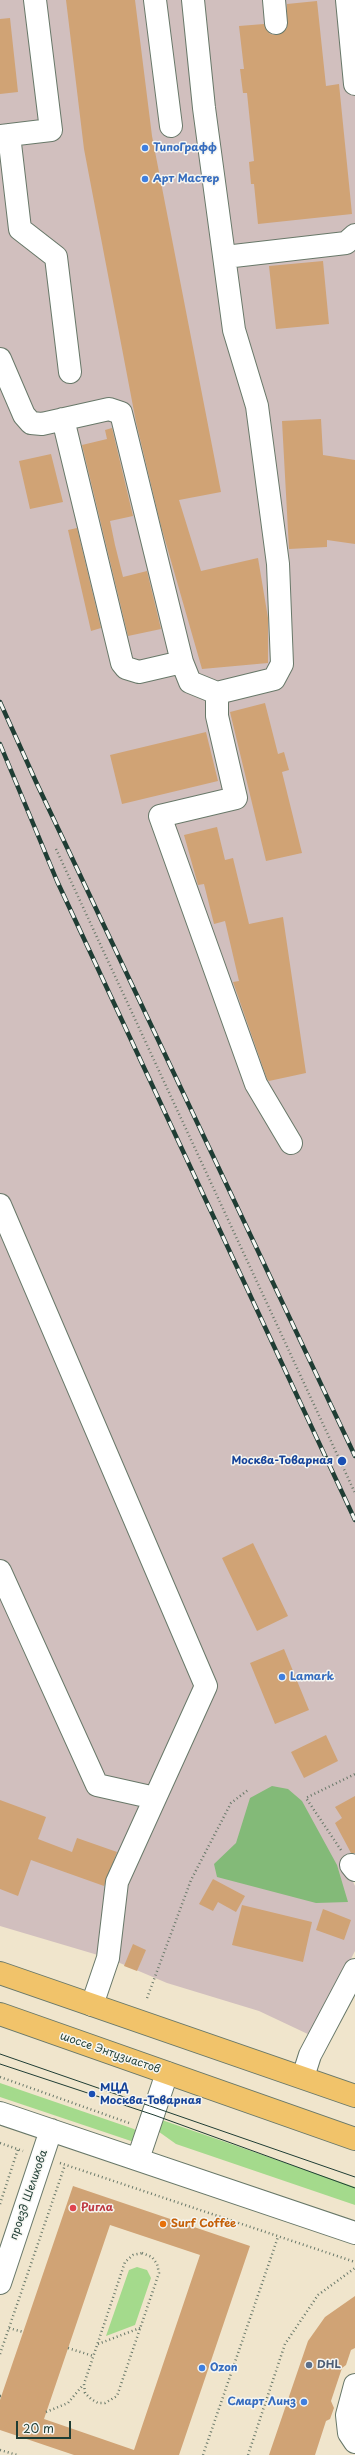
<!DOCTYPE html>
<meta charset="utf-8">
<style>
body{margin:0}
#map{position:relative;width:355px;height:2455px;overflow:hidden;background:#f0e5cc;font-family:"Playpen Sans",sans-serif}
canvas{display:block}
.scale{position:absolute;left:16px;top:2421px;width:55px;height:18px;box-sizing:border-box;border:2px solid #1f3d34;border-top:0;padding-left:5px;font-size:12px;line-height:14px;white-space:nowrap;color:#1f3d34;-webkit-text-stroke:3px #f6f6f2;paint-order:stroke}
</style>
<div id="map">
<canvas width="355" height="2455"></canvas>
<div class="scale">20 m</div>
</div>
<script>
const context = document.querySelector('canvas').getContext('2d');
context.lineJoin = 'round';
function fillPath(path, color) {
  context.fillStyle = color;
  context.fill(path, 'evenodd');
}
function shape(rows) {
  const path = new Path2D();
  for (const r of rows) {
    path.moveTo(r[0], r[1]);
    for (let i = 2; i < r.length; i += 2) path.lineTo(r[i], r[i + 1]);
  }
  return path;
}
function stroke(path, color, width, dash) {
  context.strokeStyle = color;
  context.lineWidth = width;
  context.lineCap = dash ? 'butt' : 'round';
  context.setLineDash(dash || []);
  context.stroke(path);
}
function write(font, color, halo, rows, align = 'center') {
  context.font = font + ' "Playpen Sans",sans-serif';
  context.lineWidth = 3;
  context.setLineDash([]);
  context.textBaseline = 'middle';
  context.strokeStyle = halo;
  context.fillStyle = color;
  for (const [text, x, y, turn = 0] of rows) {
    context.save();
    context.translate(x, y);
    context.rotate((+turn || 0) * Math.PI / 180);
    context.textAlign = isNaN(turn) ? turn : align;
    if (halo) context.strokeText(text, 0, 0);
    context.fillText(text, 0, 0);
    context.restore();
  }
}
fillPath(shape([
 [0,0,355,0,355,1860,346,1866,355,1886,355,1951,312,2036,259,2011,167,1983,108,1958,0,1926]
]), '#d1bfbe');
fillPath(shape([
 [0,2083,134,2129,139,2134,134,2142,0,2097],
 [159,2119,355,2187,355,2205,176,2144,155,2129],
 [137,2267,147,2270,151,2278,135,2325,106,2336,129,2270]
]), '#a4da8c');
fillPath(shape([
 [272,1786,288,1789,302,1801,337,1865,348,1902,316,1903,217,1877,214,1864,236,1843,250,1798]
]), '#83ba78');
fillPath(shape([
 [66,0,135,0,152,136,221,492,179,500,201,571,258,558,268,618,268,663,202,669,161,526,136,422,84,149],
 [317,1,326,86,339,84,352,214,258,224,254,184,251,184,249,162,254,161,247,93,243,93,240,69,244,69,239,26,264,24,270,34,277,35,287,28,287,4],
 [10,18,18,92,0,94,0,19],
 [323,261,329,324,276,329,269,266],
 [321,419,323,455,355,460,355,544,327,540,327,547,289,549,282,421],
 [112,428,133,516,110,521,115,545,123,577,147,571,161,629,128,636,82,445,107,439,105,430],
 [51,454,63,502,30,509,19,461],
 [77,528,101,628,91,631,68,530],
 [265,703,278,754,284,752,289,770,282,772,302,853,266,861,230,712],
 [206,732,218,781,122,804,110,755],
 [217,827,225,860,233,858,249,924,283,917,306,1073,269,1081,267,1079,233,982,239,981,225,921,214,924,204,884,198,885,184,835],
 [253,1543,288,1616,257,1631,222,1558],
 [284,1649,309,1710,275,1724,250,1663],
 [326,1735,338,1761,304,1778,291,1752],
 [355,1796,355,1853,351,1853,335,1823,342,1818,335,1807],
 [0,1800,46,1817,38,1839,72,1852,77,1838,117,1852,104,1886,31,1860,18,1896,0,1889],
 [213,1879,245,1896,236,1912,218,1902,213,1911,199,1904],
 [242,1905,312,1922,303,1962,232,1945],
 [323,1909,351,1920,344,1940,316,1930],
 [133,1944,146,1950,137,1971,124,1966],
 [73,2186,250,2246,179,2455,74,2455,0,2430,0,2400],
 [110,2225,200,2255,134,2450,44,2419],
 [355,2296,355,2348,351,2350,346,2365,342,2368,331,2401,334,2408,330,2419,326,2421,315,2455,269,2455,308,2341,325,2317]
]), '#d0a375');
const minor = shape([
 [155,0,171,126],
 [274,0,276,23],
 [347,0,355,84],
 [9,135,20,229,56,257,70,372],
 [0,136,51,130,35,0],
 [225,257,346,243,355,235],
 [0,359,24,415,31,423,42,424,109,409,121,413,182,662,190,682,217,693,274,679,282,664,278,564,257,406,234,330,204,108,193,0],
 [63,419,122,663,126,668,139,672,182,662],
 [217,693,217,716,236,798,160,816,256,1084,291,1143],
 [0,1205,206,1686,117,1882,108,1958,92,2005],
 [0,1571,97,1785,155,1798],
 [351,1865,355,1870],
 [303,2077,310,2055,355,1970],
 [0,2113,355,2233],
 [138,2159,167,2073],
 [0,2283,51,2130],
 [355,2385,347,2415,349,2433,355,2442]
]);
const major = shape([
 [0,1973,355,2096],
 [0,2014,355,2139]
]);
stroke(minor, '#687869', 24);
stroke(major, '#687869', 24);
stroke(shape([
 [56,849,355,1493],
 [341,1850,306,1798,355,1774],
 [147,1998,191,1880,231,1803,248,1790],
 [0,2077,129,2123],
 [0,2143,23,2151],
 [60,2163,355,2262],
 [0,2204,18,2149],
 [142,2253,152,2257,157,2264,159,2273,117,2396,105,2403,98,2403,91,2399,85,2393,84,2384,125,2262,133,2255,142,2253],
 [9,2328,23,2332],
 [98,2344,140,2328],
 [68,2348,93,2356],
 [0,2354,65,2165],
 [0,2396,1,2396],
 [46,2412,68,2403,83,2385],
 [0,2450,17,2455],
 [203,2455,278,2237],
 [248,2455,285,2344,318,2295,355,2268]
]), '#687869', 2.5, [1, 3]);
stroke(minor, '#fff', 22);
stroke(major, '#f1c36a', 22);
stroke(shape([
 [0,2054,355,2177],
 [0,2064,154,2115,355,2188]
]), '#1f3d34', 1);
const rail = shape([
 [0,702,37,784,355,1456],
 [0,744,57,881,355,1520]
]);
stroke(rail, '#1f3d34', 4.5);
stroke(rail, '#f6f6f2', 3, [9]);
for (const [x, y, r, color] of [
 [145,148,4,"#3f7fe0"],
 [145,179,4,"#3f7fe0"],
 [342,1461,5,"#1a4fb4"],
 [282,1677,4,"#3f7fe0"],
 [92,2094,4,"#1a4fb4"],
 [73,2208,4,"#e0444e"],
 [163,2224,4,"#e8710a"],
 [309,2365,4,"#5c6f8a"],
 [202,2368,4,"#3f7fe0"],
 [304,2402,4,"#3f7fe0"]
]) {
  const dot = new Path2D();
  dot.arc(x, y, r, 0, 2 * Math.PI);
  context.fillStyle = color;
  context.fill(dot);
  stroke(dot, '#f6f6f2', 1.5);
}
write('bold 11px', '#366cbe', '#f6f6f2', [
 ["ТипоГрафф",153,148],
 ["Арт Мастер",153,179],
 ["Lamark",290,1677],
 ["Ozon",210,2368],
 ["Смарт Линз",296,2402,"right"]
], 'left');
write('bold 11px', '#164399', '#f6f6f2', [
 ["Москва-Товарная",333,1461],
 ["МЦД",100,2088,"left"],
 ["Москва-Товарная",100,2101,"left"]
], 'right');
write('11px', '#1f3d34', '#f6f6f2', [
 ["шоссе Энтузиастов",110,2053,19],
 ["проезд Шелихова",29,2195,-71]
]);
write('bold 11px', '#be3a42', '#f6f6f2', [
 ["Ригла",81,2208]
], 'left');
write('bold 11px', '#c56008', '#f6f6f2', [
 ["Surf Coffee",171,2224]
], 'left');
write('bold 11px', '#4e5e75', '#f6f6f2', [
 ["DHL",317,2365]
], 'left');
</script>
